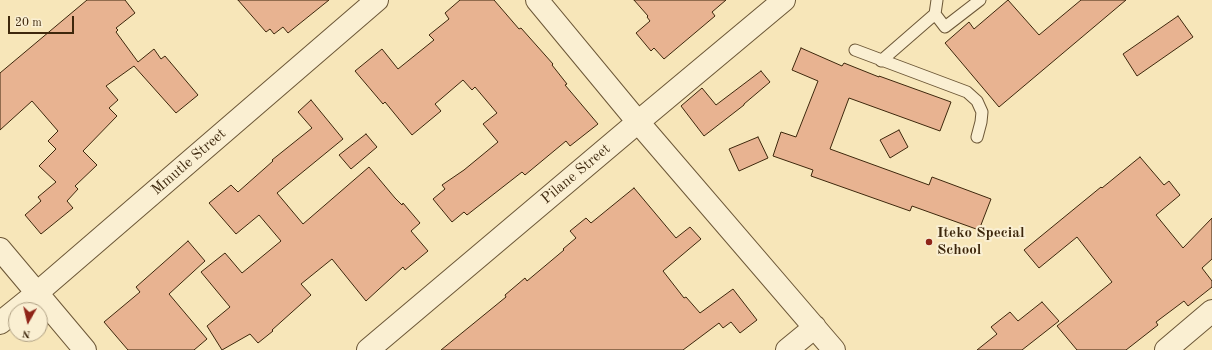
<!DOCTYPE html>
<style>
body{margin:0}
#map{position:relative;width:1212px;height:350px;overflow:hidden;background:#f7e6b9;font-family:"Old Standard TT",serif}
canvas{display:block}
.north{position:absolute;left:8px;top:302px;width:40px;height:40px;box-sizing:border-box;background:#faefd2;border:1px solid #ae9f83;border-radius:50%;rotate:188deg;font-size:11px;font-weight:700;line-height:16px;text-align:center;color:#3d270c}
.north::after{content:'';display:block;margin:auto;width:14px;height:18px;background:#8f2418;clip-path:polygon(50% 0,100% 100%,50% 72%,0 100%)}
.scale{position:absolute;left:8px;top:16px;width:66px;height:18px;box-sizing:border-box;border:2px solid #3d270c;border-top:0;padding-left:5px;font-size:12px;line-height:14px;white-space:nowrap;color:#3d270c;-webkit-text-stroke:3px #faefd2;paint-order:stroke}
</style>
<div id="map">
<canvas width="1212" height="350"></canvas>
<div class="north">N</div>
<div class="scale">20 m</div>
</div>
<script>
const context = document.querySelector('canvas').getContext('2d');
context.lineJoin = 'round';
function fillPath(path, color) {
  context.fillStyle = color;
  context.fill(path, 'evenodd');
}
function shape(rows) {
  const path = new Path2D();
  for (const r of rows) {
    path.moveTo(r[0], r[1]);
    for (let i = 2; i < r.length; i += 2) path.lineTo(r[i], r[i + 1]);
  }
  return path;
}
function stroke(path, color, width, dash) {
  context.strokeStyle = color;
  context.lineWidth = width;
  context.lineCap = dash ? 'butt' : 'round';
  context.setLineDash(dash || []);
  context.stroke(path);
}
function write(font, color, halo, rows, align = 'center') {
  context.font = font + ' "Old Standard TT",serif';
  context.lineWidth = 4;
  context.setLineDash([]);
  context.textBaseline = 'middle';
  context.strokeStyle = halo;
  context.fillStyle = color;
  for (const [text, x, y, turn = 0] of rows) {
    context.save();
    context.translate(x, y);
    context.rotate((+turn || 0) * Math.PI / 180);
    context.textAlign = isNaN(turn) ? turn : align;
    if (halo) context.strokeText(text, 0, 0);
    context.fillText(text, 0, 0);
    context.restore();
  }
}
const building = shape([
 [87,0,125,0,135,13,116,28,118,30,116,32,138,62,154,49,161,59,165,56,198,95,176,113,134,66,106,86,118,100,109,108,117,116,83,151,97,165,75,186,78,189,67,201,73,208,41,234,25,215,41,201,38,197,56,182,39,166,56,149,48,141,58,131,32,101,0,130,0,73,87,0],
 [238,0,329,0,288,33,283,27,274,34,270,29,266,32,238,0],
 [460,0,494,0,519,29,521,28,553,64,552,65,567,84,565,85,598,124,570,146,566,141,525,175,522,172,467,215,464,212,452,222,433,199,445,189,442,185,464,170,498,142,483,124,497,113,475,87,472,90,463,80,435,104,441,111,412,135,385,102,383,104,355,71,382,49,398,69,434,40,429,35,449,19,445,13,460,0],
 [634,0,726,0,712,12,715,16,664,59,654,48,651,51,636,33,650,21,647,17,648,16,634,0],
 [1008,0,1039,35,1081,0,1126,0,999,107,945,43,969,22,974,29,1008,0],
 [1178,16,1193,37,1137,76,1123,54,1178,16],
 [801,48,842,66,844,63,879,77,879,76,951,102,940,131,849,98,830,149,929,185,932,177,991,199,979,230,912,206,910,211,811,176,813,170,773,156,781,132,796,137,818,81,792,70,801,48],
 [761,71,770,82,744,104,744,105,704,136,681,106,702,88,716,105,761,71],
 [311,100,343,139,277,193,303,224,369,167,395,198,402,205,403,203,420,223,411,231,428,251,405,270,403,267,366,301,332,259,301,284,311,295,272,330,273,331,258,343,250,334,222,350,207,326,230,307,201,272,225,253,242,273,281,241,259,215,236,234,209,203,231,185,238,192,273,161,272,160,312,128,298,112,311,100],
 [899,130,908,147,890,158,880,140,899,130],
 [366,134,377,147,351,169,339,155,366,134],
 [758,137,768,158,739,171,729,149,758,137],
 [1140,157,1164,185,1169,181,1180,195,1156,215,1183,248,1212,218,1212,259,1202,268,1212,281,1212,287,1188,306,1184,301,1156,322,1158,325,1126,350,1077,350,1057,326,1112,282,1077,237,1039,268,1024,250,1101,187,1102,188,1140,157],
 [634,188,676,238,690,227,701,239,663,271,684,298,686,297,700,313,733,289,757,320,740,333,731,322,723,328,719,323,683,350,441,350,506,297,505,295,525,278,527,281,564,250,563,249,576,238,570,231,586,218,591,223,634,188],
 [188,241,205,261,169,294,207,339,194,350,128,350,104,322,140,292,136,287,188,241],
 [1042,302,1059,321,1022,350,977,350,997,334,991,327,1010,312,1018,321,1042,302]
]);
fillPath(building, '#e8b391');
stroke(building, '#3d270c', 1);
const service = shape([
 [937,0,935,14,945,27,980,0],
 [855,50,967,92,977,101,982,112,981,122,977,137],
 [881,61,935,14]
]);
const minor = shape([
 [537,0,638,122,834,350],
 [0,249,85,350],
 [0,323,37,293,377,0],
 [368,350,638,122,784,0],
 [787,350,815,327],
 [1166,350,1212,311]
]);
stroke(service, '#6c5737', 13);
stroke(minor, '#6c5737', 24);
stroke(service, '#faefd2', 11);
stroke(minor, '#faefd2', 22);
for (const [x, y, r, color] of [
 [929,242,4,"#8f2418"]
]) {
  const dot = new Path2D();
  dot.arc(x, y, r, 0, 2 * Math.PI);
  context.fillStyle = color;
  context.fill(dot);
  stroke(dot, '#faefd2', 1.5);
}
write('15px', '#3d270c', '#faefd2', [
 ["Mmutle Street",189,162,-41],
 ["Pilane Street",576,174,-40]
]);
write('bold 15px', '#3d270c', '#faefd2', [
 ["Iteko Special",937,233],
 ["School",937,250]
], 'left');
</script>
